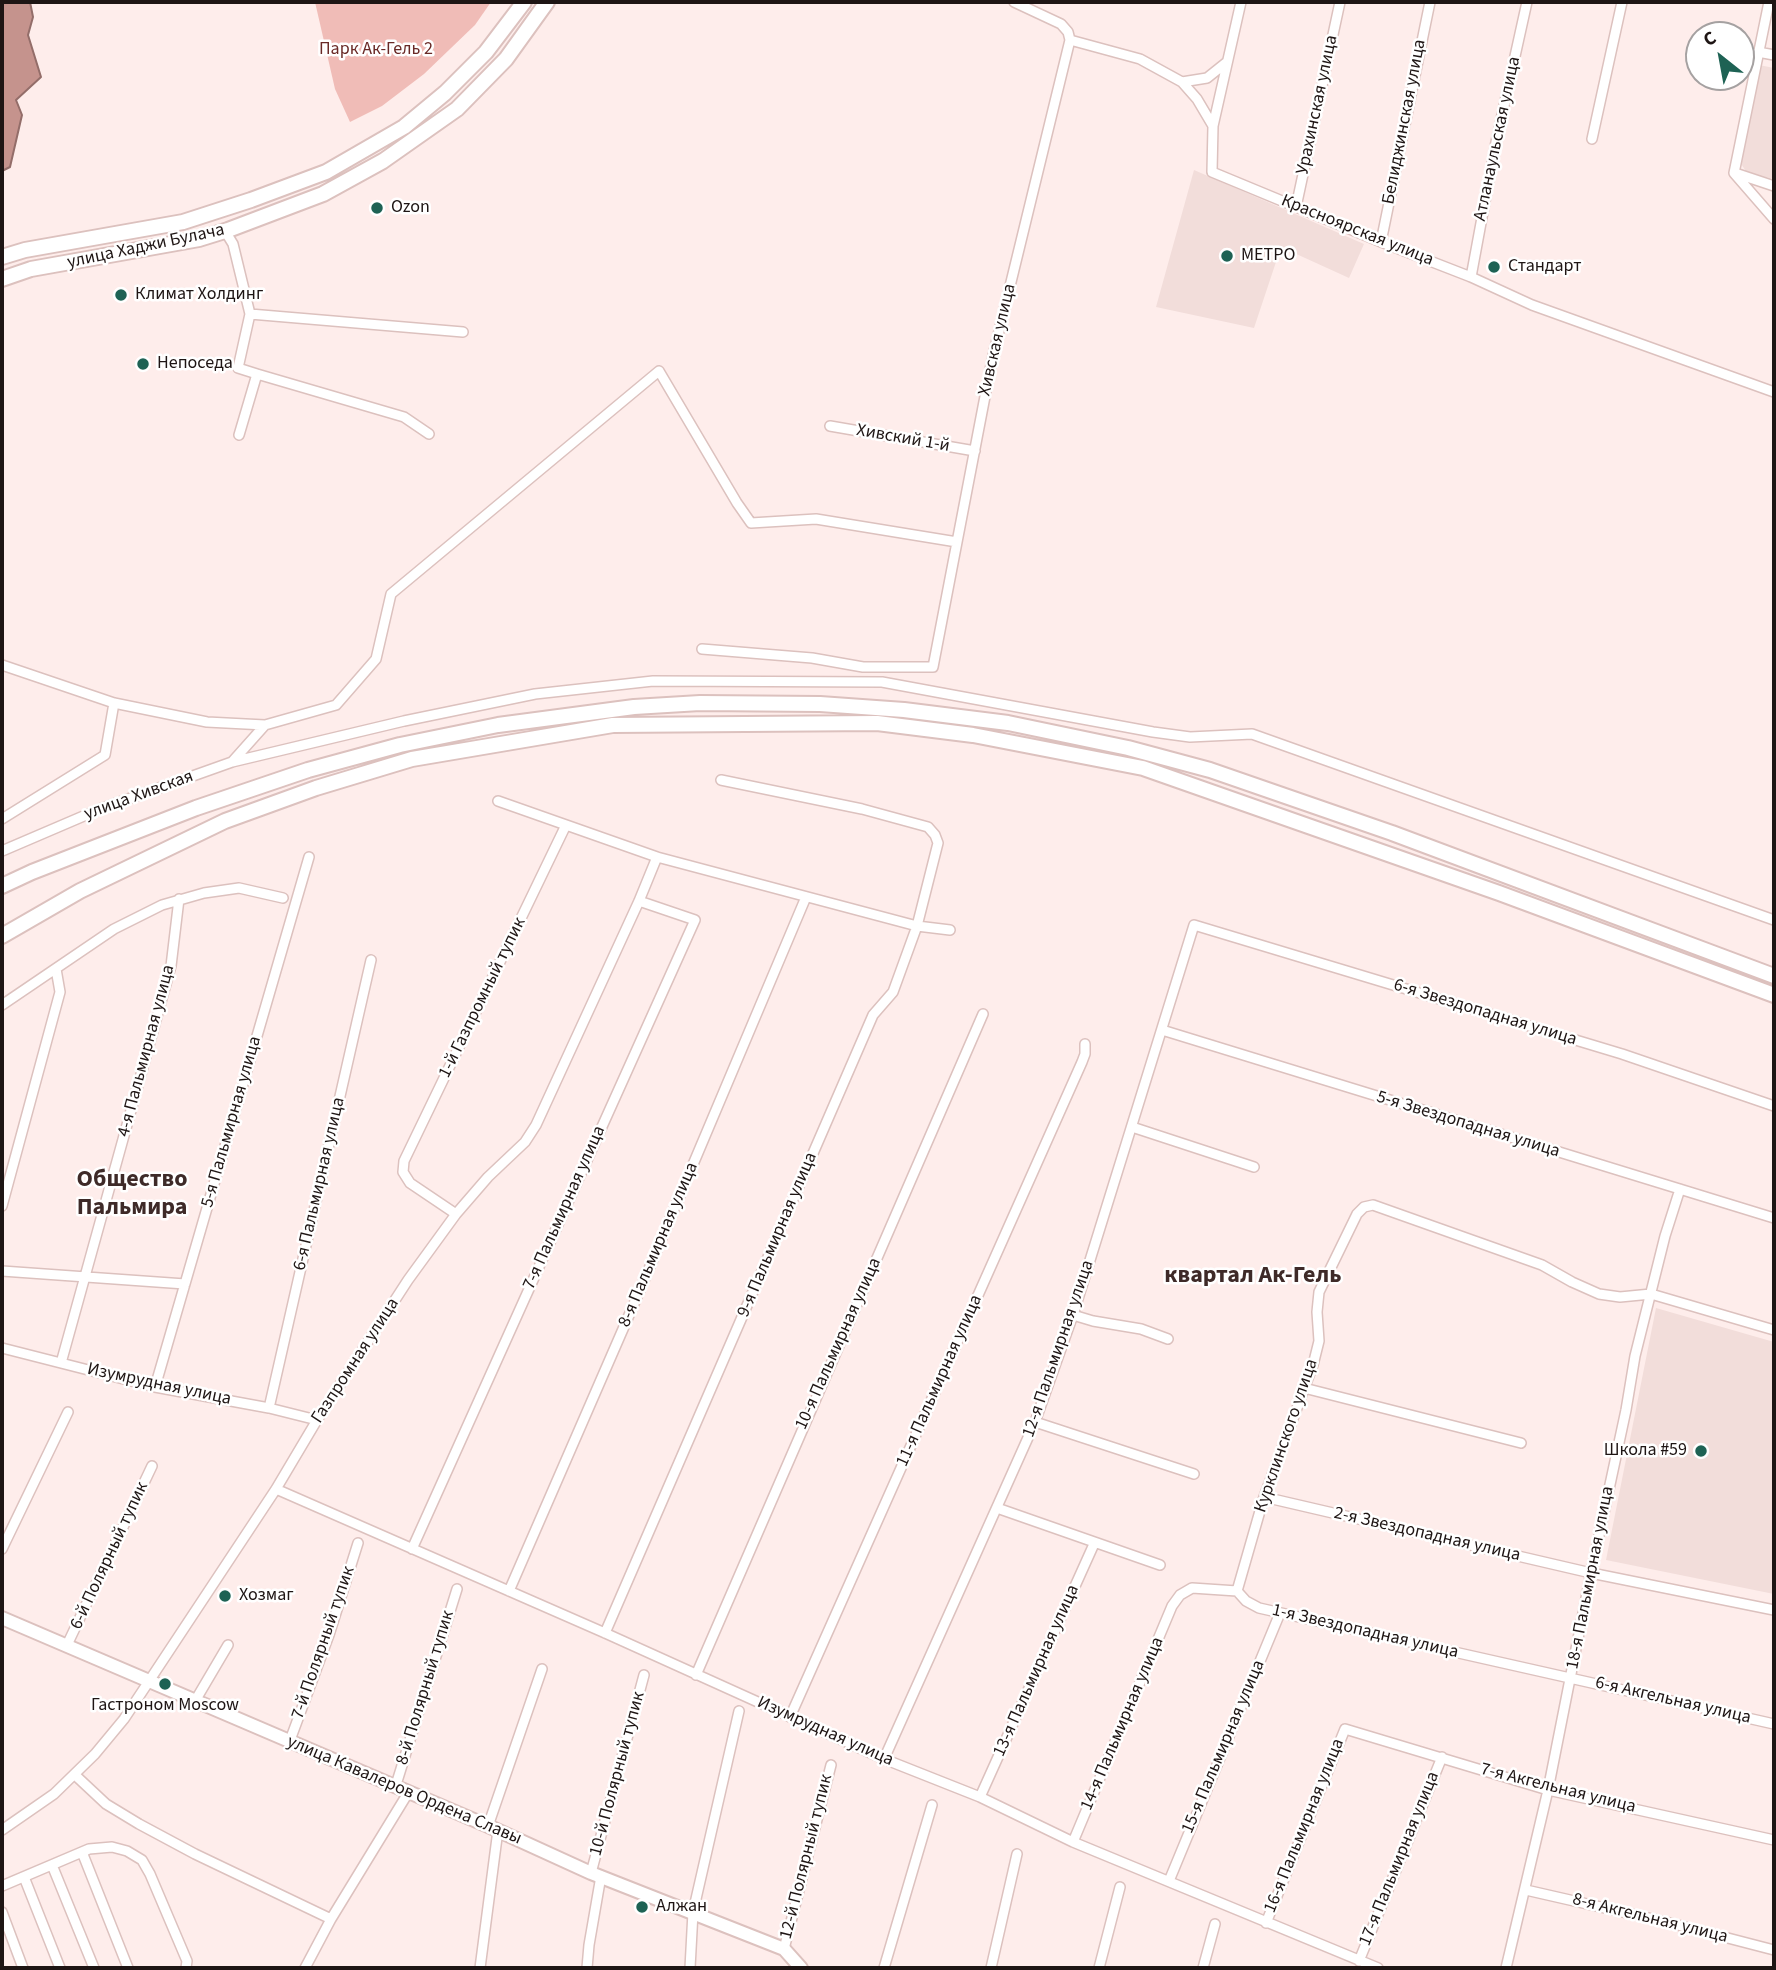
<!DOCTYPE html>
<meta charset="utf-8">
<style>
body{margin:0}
#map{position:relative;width:1776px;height:1970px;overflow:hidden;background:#feedeb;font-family:"Source Sans 3",sans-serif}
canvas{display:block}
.frame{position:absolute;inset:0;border:4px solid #1e1514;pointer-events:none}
.north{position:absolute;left:1685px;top:21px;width:70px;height:70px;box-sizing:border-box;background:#fff;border:2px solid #a5a1a1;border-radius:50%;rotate:329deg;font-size:19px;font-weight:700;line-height:28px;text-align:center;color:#1e1514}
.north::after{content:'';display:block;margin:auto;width:24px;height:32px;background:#1e6254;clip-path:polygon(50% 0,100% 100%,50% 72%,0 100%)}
</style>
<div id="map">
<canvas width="1776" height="1970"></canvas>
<div class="frame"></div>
<div class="north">С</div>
</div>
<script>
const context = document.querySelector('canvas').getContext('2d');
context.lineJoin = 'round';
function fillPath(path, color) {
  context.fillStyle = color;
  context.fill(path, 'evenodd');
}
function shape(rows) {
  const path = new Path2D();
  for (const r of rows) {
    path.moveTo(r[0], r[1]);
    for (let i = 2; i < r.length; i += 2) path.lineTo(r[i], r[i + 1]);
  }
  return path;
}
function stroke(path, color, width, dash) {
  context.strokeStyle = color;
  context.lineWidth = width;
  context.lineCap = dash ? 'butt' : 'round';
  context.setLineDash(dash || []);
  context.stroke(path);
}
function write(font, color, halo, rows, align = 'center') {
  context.font = font + ' "Source Sans 3",sans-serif';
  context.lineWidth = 5;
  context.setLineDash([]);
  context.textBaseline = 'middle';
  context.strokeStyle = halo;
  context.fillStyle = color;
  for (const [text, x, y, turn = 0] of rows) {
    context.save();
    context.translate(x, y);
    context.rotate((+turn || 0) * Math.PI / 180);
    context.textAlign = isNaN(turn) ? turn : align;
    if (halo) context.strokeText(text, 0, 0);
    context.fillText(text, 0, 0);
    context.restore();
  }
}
fillPath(shape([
 [1759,65,1774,68,1774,179,1747,173,1740,162],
 [1194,170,1364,244,1349,278,1281,247,1254,328,1156,307],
 [1656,1308,1774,1342,1774,1594,1606,1560]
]), '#f2ddda');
fillPath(shape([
 [315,2,491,2,475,25,424,74,382,106,350,122,335,89]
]), '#f0bcb7');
const water = shape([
 [2,2,30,2,33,17,28,35,41,77,16,100,22,115,10,167,2,171,2,2]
]);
fillPath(water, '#c5938d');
stroke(water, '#936d69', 2);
const street = shape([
 [1014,2,1061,24,1068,32,1070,40,1140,59,1182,82,1197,99,1213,126,1212,172,1381,242,1471,277,1532,305,1774,392],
 [1769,2,1734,173,1774,219],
 [1758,52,1774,55],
 [1182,82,1207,78,1227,62],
 [1213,126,1241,2],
 [1592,139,1622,2],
 [1735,173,1774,186],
 [1296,207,1340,2],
 [225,231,233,244,250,314,463,332],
 [1381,242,1430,2],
 [1471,277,1496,142,1527,2],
 [257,374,404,417,429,434],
 [830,426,975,451],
 [239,435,257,374,238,368,250,314],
 [702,649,812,658,863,667,933,667,992,360,1070,40],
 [2,665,114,703,207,722,265,725,336,705,376,659,391,594,659,371,737,503,751,523,816,519,957,542],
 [232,762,404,721,535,694,653,681,882,682,1153,732,1190,737,1252,734,1774,920],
 [498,801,657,857,917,926,950,930],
 [2,819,105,755,114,703],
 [2,851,100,809,232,762,265,725],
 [2,1005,114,929,162,905,204,893,239,888,283,898],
 [1162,1030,1774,1218],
 [1132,1127,1254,1167],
 [2,1206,60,992,56,969],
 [456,1214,410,1183,403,1172,404,1161,566,825],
 [2,1271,185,1284],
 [1073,1315,1093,1321,1141,1329,1168,1339],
 [2,1348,155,1387,269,1408,317,1420],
 [61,1363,171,966,179,899],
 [155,1387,309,857],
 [1304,1388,1521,1443],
 [269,1408,371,960],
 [1035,1422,1194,1474],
 [276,1489,605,1633,884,1759,980,1797,1073,1842,1378,1968],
 [1264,1497,1591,1573,1774,1610],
 [997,1508,1160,1565],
 [2,1549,68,1412],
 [412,1549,695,920,639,901],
 [509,1591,640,1290,806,897],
 [1237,1591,1264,1497,1313,1365,1319,1341,1317,1312,1319,1292,1357,1214,1364,1207,1373,1205,1542,1265,1572,1282,1599,1294,1620,1297,1651,1294,1774,1330],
 [605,1633,873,1015,893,992,917,926,938,843,935,835,928,827,862,809,721,780],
 [67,1645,152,1466],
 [696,1675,983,1014],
 [195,1701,228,1645],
 [790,1717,1082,1062,1085,1054,1085,1044],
 [289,1743,329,1635,358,1543],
 [884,1759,1035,1422,1073,1315,1194,925,1622,1054,1774,1106],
 [75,1775,106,1804,139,1824,195,1854,331,1919],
 [395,1788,457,1589],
 [980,1797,1094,1544],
 [488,1826,542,1669],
 [2,1830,54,1794,95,1754,124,1719,276,1489,317,1420,408,1280,456,1214,488,1177,525,1142,536,1125,639,901,657,857],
 [1073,1842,1172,1606,1180,1595,1192,1588,1237,1591,1246,1601,1259,1608,1774,1724],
 [82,1852,128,1968],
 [52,1865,94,1968],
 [591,1873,644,1675],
 [24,1877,60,1968],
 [1169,1881,1280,1613],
 [2,1886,89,1849,112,1847,127,1851,142,1860,150,1874,187,1961,186,1968],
 [1526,1890,1666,1922,1774,1950],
 [2,1912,23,1968],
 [1266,1923,1345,1729,1548,1790,1774,1840],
 [784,1949,831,1765],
 [1359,1961,1442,1757],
 [305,1968,331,1919,408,1793],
 [480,1968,498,1830],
 [587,1968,589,1945,601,1876],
 [690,1968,693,1912,739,1711],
 [884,1968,932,1805],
 [991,1968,1017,1854],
 [1099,1968,1120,1887],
 [1203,1968,1215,1924],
 [1506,1968,1548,1790,1591,1573,1626,1410,1635,1356,1665,1236,1680,1189]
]);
const secondary = shape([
 [2,1618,488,1826,591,1873,784,1949,801,1968]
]);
const primary = shape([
 [2,257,25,250,183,222,251,200,326,172,404,127,445,93,486,52,524,2],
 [2,279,31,269,199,239,228,230,323,194,383,161,457,109,506,59,547,2],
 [2,886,32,872,196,808,308,770,400,745,498,725,634,707,700,703,820,704,904,710,1008,723,1128,748,1210,770,1392,833,1774,976],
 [2,936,80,891,225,821,316,788,412,759,613,725,877,723,973,735,1143,768,1499,893,1774,995]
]);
stroke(street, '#dcc1be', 12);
stroke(secondary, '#dcc1be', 16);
stroke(primary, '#dcc1be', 18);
stroke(street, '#fff', 9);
stroke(secondary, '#fff', 12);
stroke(primary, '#fff', 14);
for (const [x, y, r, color] of [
 [377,208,7,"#1e6254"],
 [1227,256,7,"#1e6254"],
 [1494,267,7,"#1e6254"],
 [121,295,7,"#1e6254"],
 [143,364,7,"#1e6254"],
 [1701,1451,7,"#1e6254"],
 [225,1596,7,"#1e6254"],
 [165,1684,7,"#1e6254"],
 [642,1907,7,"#1e6254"]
]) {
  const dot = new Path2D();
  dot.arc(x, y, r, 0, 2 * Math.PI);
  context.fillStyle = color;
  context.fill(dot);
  stroke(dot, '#fff', 2.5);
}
write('18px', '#692926', '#fff', [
 ["Парк Ак-Гель 2",376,50]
]);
write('18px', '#1e1514', '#fff', [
 ["Урахинская улица",1318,105,-78],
 ["Белиджинская улица",1405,122,-79],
 ["Атланаульская улица",1498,139,-78],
 ["Красноярская улица",1357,231,22],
 ["улица Хаджи Булача",146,247,-12],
 ["Хивская улица",998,340,-77],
 ["Хивский 1-й",903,439,10],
 ["улица Хивская",139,796,-20],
 ["1-й Газпромный тупик",483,998,-64],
 ["6-я Звездопадная улица",1485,1013,17],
 ["4-я Пальмирная улица",147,1051,-75],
 ["5-я Пальмирная улица",232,1122,-74],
 ["5-я Звездопадная улица",1468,1125,17],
 ["6-я Пальмирная улица",320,1184,-77],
 ["7-я Пальмирная улица",565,1208,-66],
 ["9-я Пальмирная улица",778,1235,-67],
 ["8-я Пальмирная улица",659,1245,-67],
 ["10-я Пальмирная улица",839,1344,-66],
 ["12-я Пальмирная улица",1059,1349,-71],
 ["Газпромная улица",356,1361,-57],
 ["11-я Пальмирная улица",940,1381,-66],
 ["Изумрудная улица",159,1385,12],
 ["Курклинского улица",1287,1436,-71],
 ["2-я Звездопадная улица",1427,1535,13],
 ["6-й Полярный тупик",110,1556,-65],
 ["18-я Пальмирная улица",1591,1578,-79],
 ["1-я Звездопадная улица",1365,1632,13],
 ["7-й Полярный тупик",324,1643,-71],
 ["13-я Пальмирная улица",1037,1671,-66],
 ["8-й Полярный тупик",426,1688,-73],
 ["6-я Акгельная улица",1673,1701,13],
 ["14-я Пальмирная улица",1123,1724,-67],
 ["Изумрудная улица",825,1732,24],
 ["15-я Пальмирная улица",1224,1747,-67],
 ["10-й Полярный тупик",618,1774,-75],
 ["7-я Акгельная улица",1558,1789,14],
 ["улица Кавалеров Ордена Славы",404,1791,23],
 ["16-я Пальмирная улица",1305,1826,-68],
 ["12-й Полярный тупик",807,1857,-76],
 ["17-я Пальмирная улица",1400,1859,-68],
 ["8-я Акгельная улица",1650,1919,14]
]);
write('18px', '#1e1514', '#fff', [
 ["Ozon",391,208],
 ["МЕТРО",1241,256],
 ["Стандарт",1508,267],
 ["Климат Холдинг",135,295],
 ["Непоседа",157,364],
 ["Школа #59",1687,1451,"right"],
 ["Хозмаг",239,1596],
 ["Гастроном Moscow",165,1706,"center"],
 ["Алжан",656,1907]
], 'left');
write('bold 24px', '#3e2a28', '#fff', [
 ["Общество",132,1181],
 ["Пальмира",132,1209],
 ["квартал Ак-Гель",1253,1277]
]);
</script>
